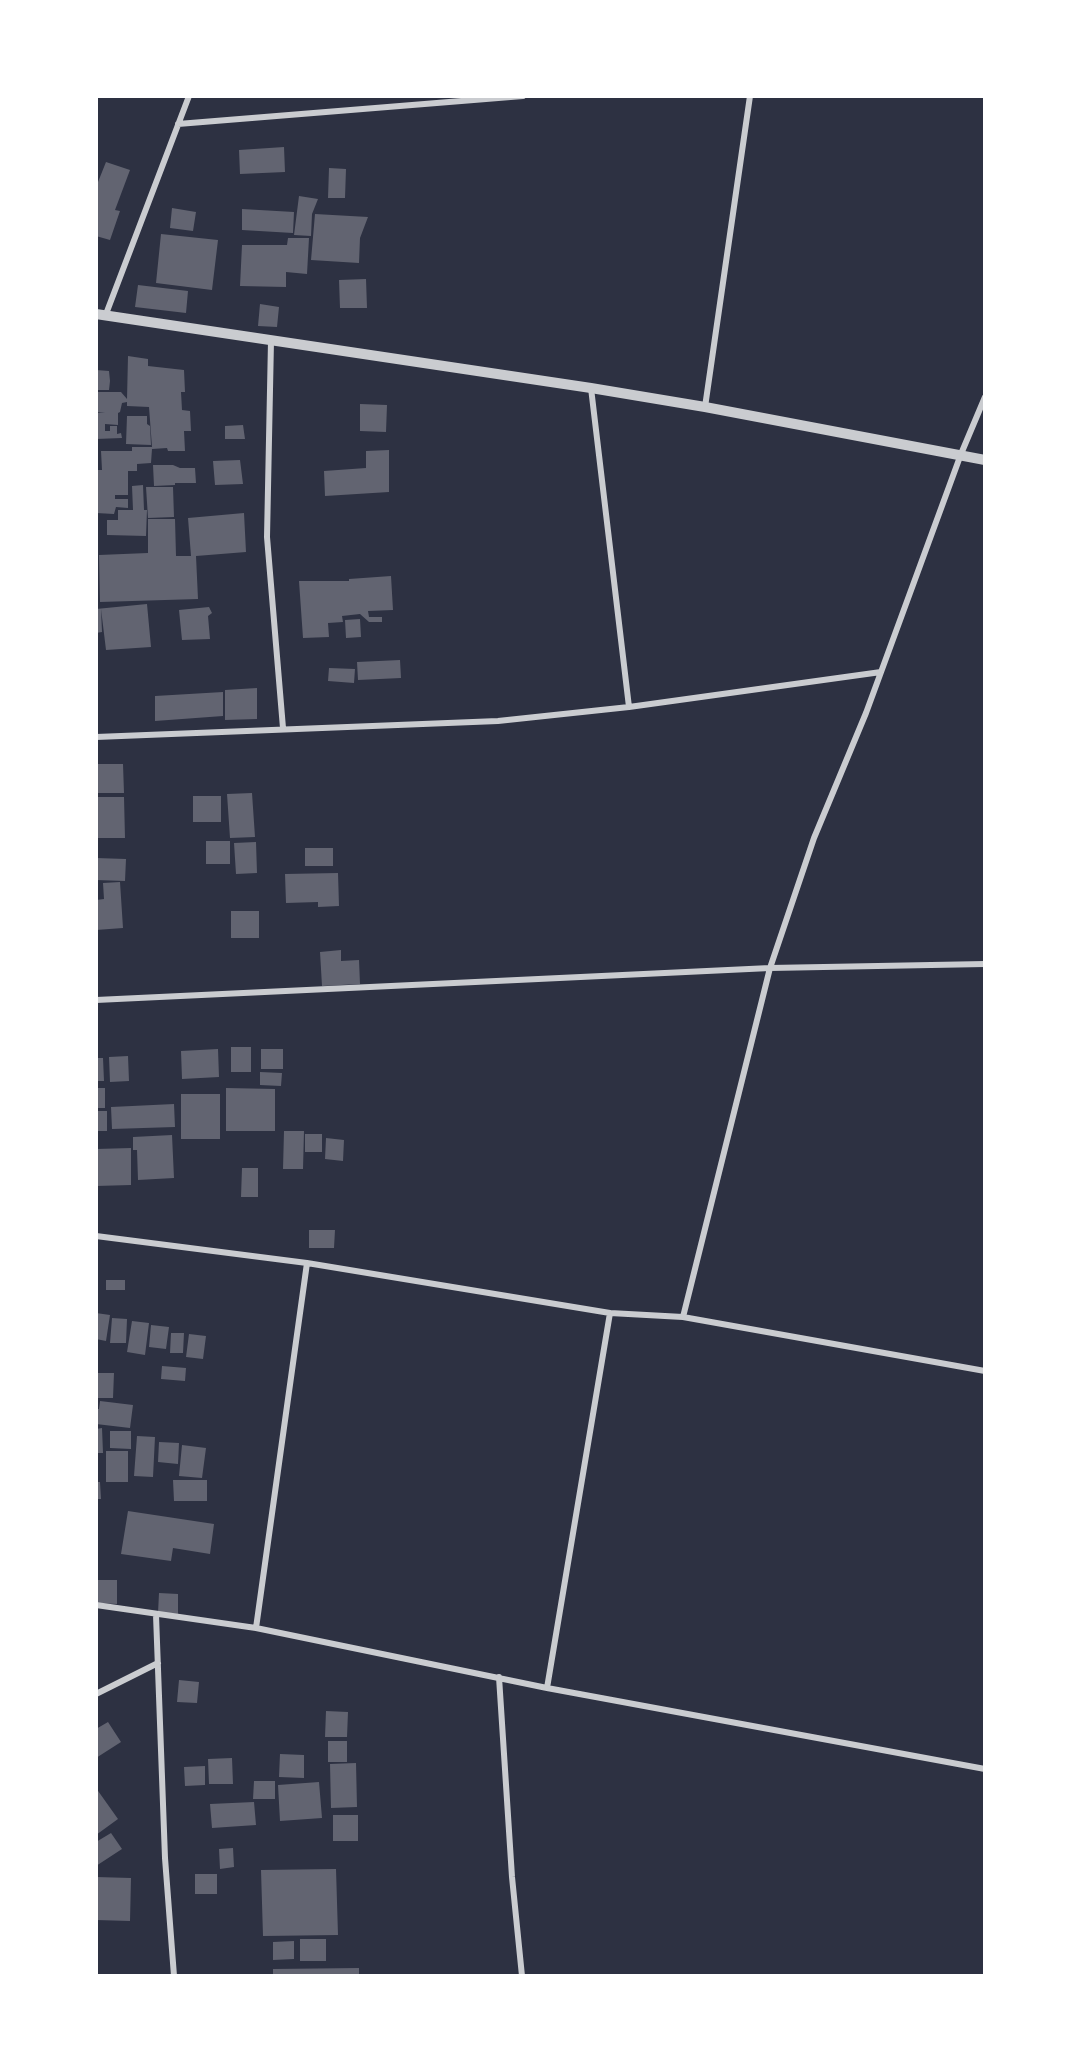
<!DOCTYPE html>
<style>
body{margin:0}
#map{position:relative;width:1081px;height:2072px;overflow:hidden;background:#2d3142;font-family:Literata,serif}
canvas{display:block}
.frame{position:absolute;inset:0;border:98px solid #fff;pointer-events:none}
</style>
<div id="map">
<canvas width="1081" height="2072"></canvas>
<div class="frame"></div>
</div>
<script>
const context = document.querySelector('canvas').getContext('2d');
context.lineJoin = 'round';
function fillPath(path, color) {
  context.fillStyle = color;
  context.fill(path, 'evenodd');
}
function shape(rows) {
  const path = new Path2D();
  for (const r of rows) {
    path.moveTo(r[0], r[1]);
    for (let i = 2; i < r.length; i += 2) path.lineTo(r[i], r[i + 1]);
  }
  return path;
}
function stroke(path, color, width, dash) {
  context.strokeStyle = color;
  context.lineWidth = width;
  context.lineCap = dash ? 'butt' : 'round';
  context.setLineDash(dash || []);
  context.stroke(path);
}
fillPath(shape([
 [284,147,285,172,240,174,239,150],
 [106,162,130,170,115,210,120,211,110,240,96,236,96,187],
 [329,168,346,169,345,198,328,198],
 [299,196,318,199,312,214,311,236,294,235],
 [172,208,196,212,193,231,170,228],
 [242,209,294,212,293,233,242,230],
 [315,214,368,217,360,238,359,263,311,260],
 [161,234,218,240,212,290,156,283],
 [288,238,309,238,307,274,286,272,286,287,240,286,242,245,287,245],
 [366,279,367,308,340,308,339,280],
 [138,285,188,291,186,313,135,307],
 [260,304,279,307,277,327,258,326],
 [128,356,148,359,148,366,184,370,185,392,181,392,182,410,190,411,191,431,184,431,185,451,168,451,167,448,152,449,151,463,137,464,137,471,128,471,128,495,115,495,115,499,128,499,128,508,116,507,114,514,96,513,98,470,102,470,101,451,132,451,132,447,152,447,149,407,127,406,127,402,122,403,120,412,118,413,118,425,105,424,105,431,110,431,110,426,117,426,117,434,121,433,122,438,96,439,96,413,105,413,96,412,96,392,121,392,127,399],
 [96,370,109,371,110,381,109,390,96,390],
 [360,404,387,405,386,432,360,431],
 [127,416,147,416,147,424,150,426,151,445,126,444],
 [243,425,245,439,225,439,225,426],
 [389,450,389,492,325,496,324,471,366,468,366,451],
 [240,460,243,484,215,485,213,461],
 [153,465,173,465,180,468,195,468,196,483,175,483,175,485,154,486],
 [143,485,144,510,147,510,146,536,107,535,107,520,118,520,118,510,133,510,132,486],
 [146,487,173,487,174,517,148,518],
 [244,513,246,552,196,556,198,599,100,602,99,555,148,553,148,519,175,519,176,556,191,556,188,518],
 [391,576,393,610,368,611,369,617,382,617,382,622,369,622,360,614,342,616,343,622,328,623,329,637,303,638,299,581,349,581,349,579],
 [147,604,151,647,106,650,101,609,102,632,96,633,96,609],
 [209,607,212,613,208,616,210,639,182,640,179,610],
 [360,619,361,637,346,638,345,620],
 [400,660,401,678,358,680,357,662],
 [329,668,355,669,354,683,328,681],
 [257,688,257,719,225,720,225,690],
 [223,692,223,716,155,721,155,696],
 [96,764,123,764,124,793,96,793],
 [252,793,255,837,230,838,227,794],
 [193,796,221,796,221,822,193,822],
 [96,797,124,797,125,838,96,838],
 [206,841,230,841,230,864,206,864],
 [256,842,257,873,236,874,234,843],
 [305,848,333,848,333,866,305,866],
 [96,858,126,859,125,881,96,880],
 [338,873,339,906,318,907,318,902,286,903,285,874],
 [120,882,123,928,96,930,96,900,104,899,103,883],
 [231,911,259,911,259,938,231,938],
 [341,950,341,961,359,960,360,984,322,986,320,952],
 [231,1047,251,1047,251,1072,231,1072],
 [218,1049,219,1077,182,1079,181,1051],
 [261,1049,283,1049,283,1069,261,1069],
 [128,1056,129,1081,110,1082,109,1057],
 [96,1058,103,1058,104,1081,96,1081],
 [260,1072,282,1073,281,1086,260,1085],
 [96,1088,105,1088,105,1108,96,1108],
 [226,1088,275,1089,275,1131,226,1131],
 [181,1094,220,1094,220,1139,181,1139],
 [174,1104,175,1127,112,1129,111,1107],
 [96,1111,107,1111,107,1131,96,1131],
 [284,1131,304,1131,303,1169,283,1169],
 [305,1134,322,1134,322,1152,305,1152],
 [172,1135,174,1178,138,1180,137,1150,133,1150,133,1137],
 [326,1138,344,1140,343,1161,325,1159],
 [131,1148,131,1185,96,1186,96,1149],
 [242,1168,258,1168,258,1197,241,1197],
 [309,1230,335,1230,334,1248,309,1248],
 [106,1280,125,1280,125,1290,106,1290],
 [96,1313,110,1315,106,1341,96,1339],
 [112,1318,127,1319,126,1343,110,1343],
 [132,1321,149,1323,145,1355,127,1352],
 [151,1325,169,1327,166,1349,149,1347],
 [171,1333,184,1333,183,1353,170,1353],
 [189,1334,206,1336,203,1359,186,1357],
 [162,1366,186,1368,185,1381,161,1379],
 [96,1373,114,1373,113,1398,96,1398],
 [100,1401,133,1405,130,1428,96,1424,96,1409,99,1409],
 [102,1428,103,1453,96,1453,96,1429],
 [110,1431,131,1431,131,1449,110,1448],
 [137,1436,155,1437,153,1477,134,1476],
 [159,1442,179,1443,178,1464,158,1462],
 [182,1445,206,1448,202,1478,179,1476],
 [106,1451,128,1451,128,1482,106,1482],
 [173,1480,207,1480,207,1501,174,1501],
 [96,1482,100,1482,101,1499,96,1499],
 [128,1511,214,1524,210,1554,173,1548,171,1561,121,1554],
 [96,1580,117,1580,117,1604,96,1603],
 [159,1593,178,1594,178,1614,158,1613],
 [179,1680,199,1682,197,1703,177,1702],
 [326,1711,348,1712,347,1737,325,1737],
 [108,1722,121,1742,96,1758,96,1729],
 [328,1741,347,1741,347,1762,328,1762],
 [280,1754,304,1755,304,1778,279,1777],
 [232,1758,233,1784,209,1784,208,1759],
 [356,1763,357,1807,331,1808,330,1764],
 [205,1766,205,1785,185,1786,184,1767],
 [254,1781,275,1781,275,1799,253,1799],
 [319,1782,322,1818,280,1821,278,1785],
 [96,1788,118,1819,96,1835],
 [254,1802,256,1825,212,1828,210,1804],
 [333,1815,358,1815,358,1841,333,1841],
 [111,1833,122,1849,96,1866,96,1842],
 [233,1848,234,1867,220,1869,219,1849],
 [336,1869,338,1935,263,1936,261,1870],
 [195,1874,217,1874,217,1894,195,1894],
 [96,1877,131,1878,130,1921,96,1920],
 [300,1939,326,1939,326,1961,300,1961],
 [294,1941,294,1959,273,1960,273,1942],
 [359,1968,359,1976,273,1976,273,1969]
]), '#626471');
stroke(shape([
 [178,124,523,96],
 [106,314,189,96],
 [271,341,267,537,283,728],
 [591,388,629,707],
 [705,407,750,96],
 [96,737,498,721,629,707,881,672],
 [96,1000,770,968,985,964],
 [96,1236,307,1263,610,1313,683,1317,985,1371],
 [683,1317,770,968,814,838,866,713,961,454,985,397],
 [96,1605,256,1628,547,1688,985,1769],
 [156,1615,165,1858,174,1976],
 [256,1628,307,1263],
 [499,1677,512,1877,522,1976],
 [547,1688,610,1313],
 [96,1694,158,1663]
]), '#caccd0', 6);
stroke(shape([
 [96,314,591,388,705,407,985,460]
]), '#caccd0', 10);
</script>
